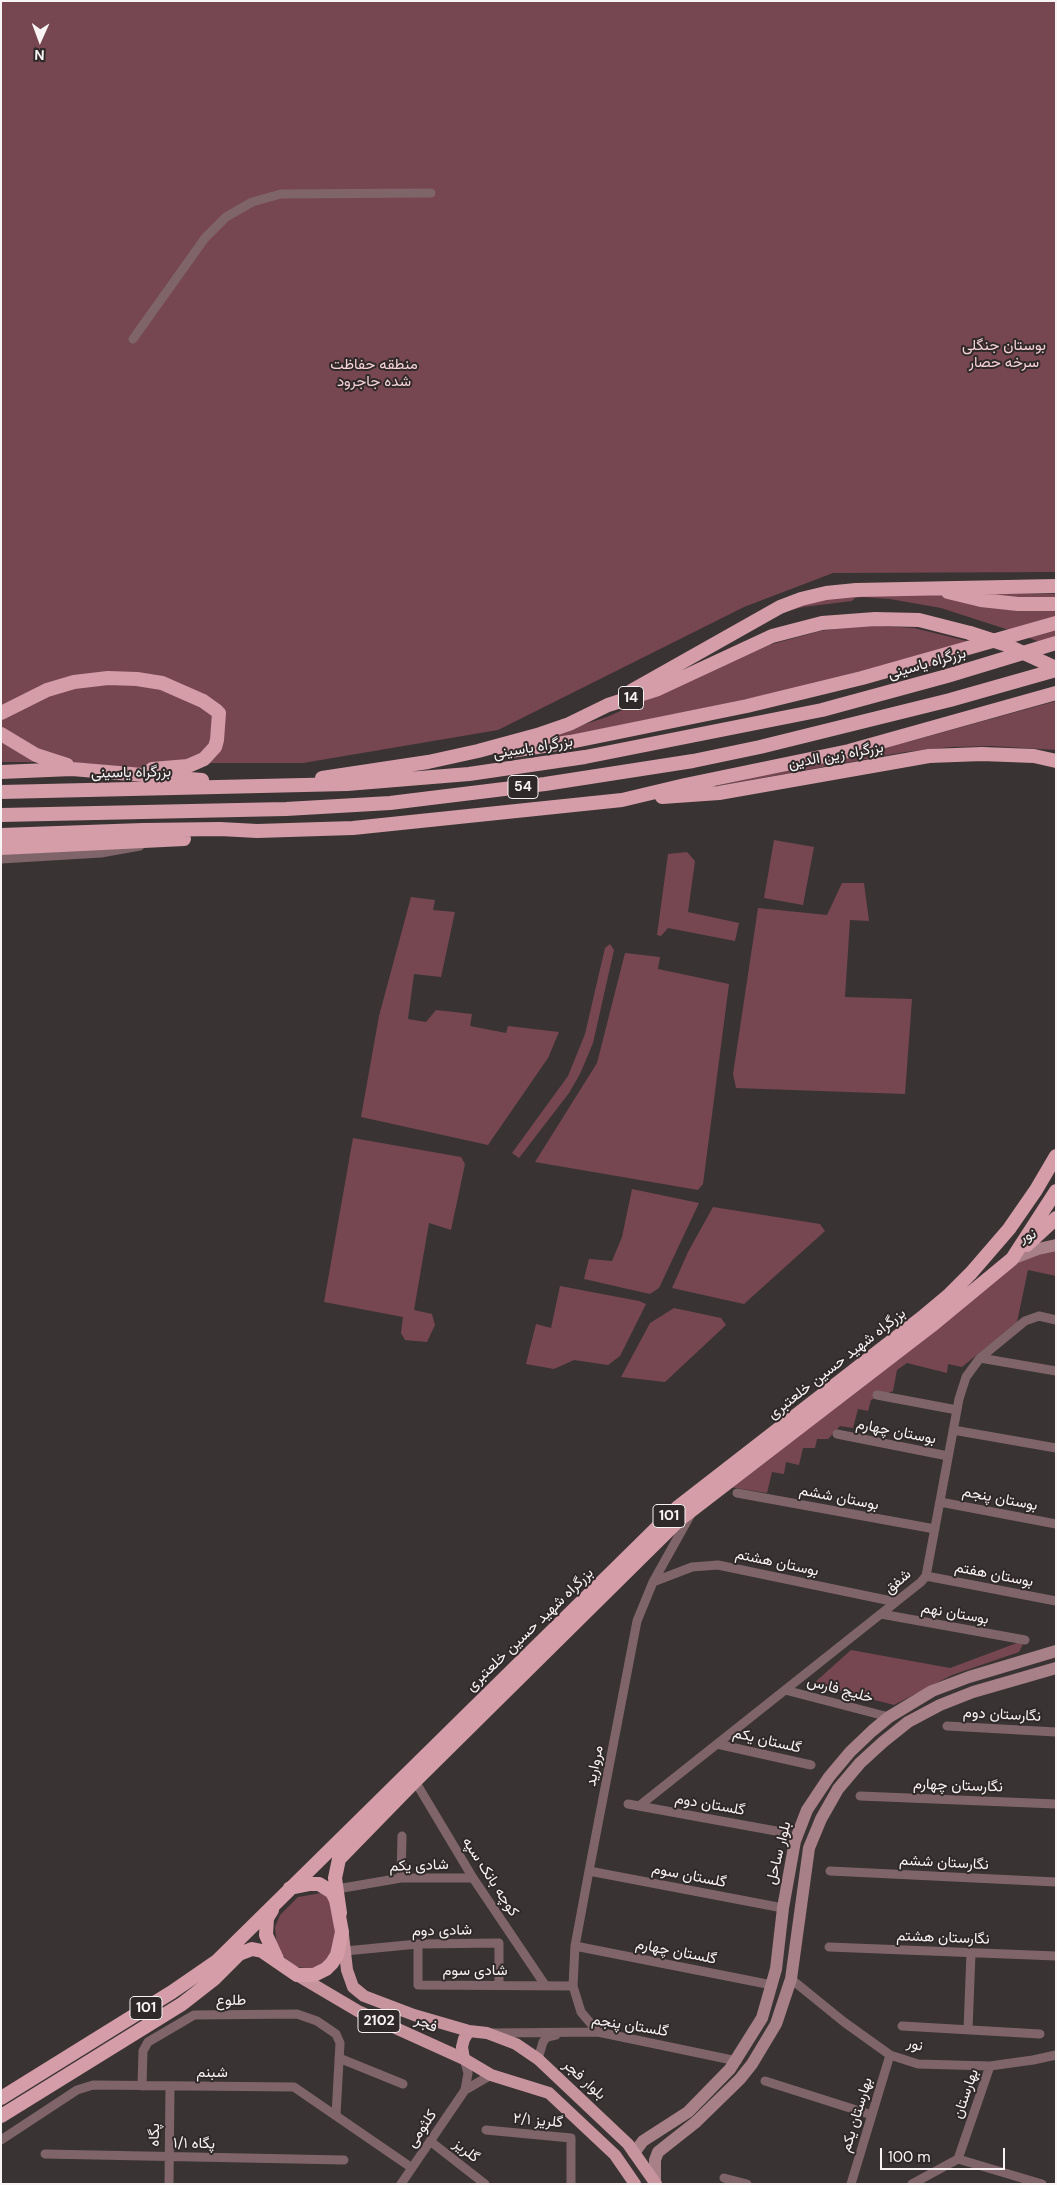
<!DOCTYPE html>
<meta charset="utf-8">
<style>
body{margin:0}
#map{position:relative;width:1057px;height:2185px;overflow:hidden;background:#3a3334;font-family:"DM Sans",sans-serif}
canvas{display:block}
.frame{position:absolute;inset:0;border:2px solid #f8f3f4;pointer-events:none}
.north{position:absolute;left:15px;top:15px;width:50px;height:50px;-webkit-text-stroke:4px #30292a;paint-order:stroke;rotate:182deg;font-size:14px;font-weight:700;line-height:20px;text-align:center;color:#f8f3f4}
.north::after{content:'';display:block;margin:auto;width:18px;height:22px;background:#f8f3f4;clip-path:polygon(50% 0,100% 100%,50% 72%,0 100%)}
.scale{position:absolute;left:880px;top:2148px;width:125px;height:22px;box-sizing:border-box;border:2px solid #f8f3f4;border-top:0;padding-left:6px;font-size:15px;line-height:18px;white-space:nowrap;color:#f8f3f4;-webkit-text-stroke:4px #30292a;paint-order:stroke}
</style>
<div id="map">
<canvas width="1057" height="2185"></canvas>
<div class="frame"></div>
<div class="north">N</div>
<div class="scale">100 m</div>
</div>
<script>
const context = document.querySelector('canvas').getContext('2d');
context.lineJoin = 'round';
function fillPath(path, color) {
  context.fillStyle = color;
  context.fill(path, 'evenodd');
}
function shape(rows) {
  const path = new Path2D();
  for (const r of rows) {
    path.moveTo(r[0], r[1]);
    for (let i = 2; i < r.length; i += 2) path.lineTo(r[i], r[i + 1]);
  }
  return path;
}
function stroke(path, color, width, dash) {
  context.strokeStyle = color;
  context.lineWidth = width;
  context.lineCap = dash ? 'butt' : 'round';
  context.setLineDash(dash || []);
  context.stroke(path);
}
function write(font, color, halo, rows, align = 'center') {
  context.font = font + ' "DM Sans",Vazirmatn,sans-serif';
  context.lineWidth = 4;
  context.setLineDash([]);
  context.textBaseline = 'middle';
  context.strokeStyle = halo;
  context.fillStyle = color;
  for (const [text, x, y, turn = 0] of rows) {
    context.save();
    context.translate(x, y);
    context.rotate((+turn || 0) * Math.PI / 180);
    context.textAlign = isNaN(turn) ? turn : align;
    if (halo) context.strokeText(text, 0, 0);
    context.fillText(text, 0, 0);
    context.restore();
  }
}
fillPath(shape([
 [1,1,1056,1,1056,572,833,573,744,607,498,730,303,763,163,763,142,768,69,762,1,762],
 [922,593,1056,609,1056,619,1012,631,941,608,890,599,862,597,855,598,852,601,803,607,784,612,816,598],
 [968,593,1056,594,1056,602],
 [864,625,914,628,975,643,805,687,511,748,607,717,769,645,820,631],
 [1056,626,1056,637,1039,642,1023,635],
 [1056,701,1056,750,992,746,951,747,905,752,707,788,911,741],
 [774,840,814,847,803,905,764,898],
 [687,852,695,861,688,912,739,923,735,941,668,928,661,936,657,935,668,854],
 [842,883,864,883,869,921,850,920,845,997,912,999,905,1094,736,1088,733,1074,758,908,827,915],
 [411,897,435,900,433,910,455,912,441,977,414,974,408,1019,426,1022,436,1010,472,1014,470,1026,506,1033,508,1026,559,1032,548,1058,488,1145,361,1117,379,1016],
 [610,944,614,950,593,1043,580,1074,569,1093,519,1158,512,1153,568,1076,585,1034,605,948],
 [625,953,660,957,658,969,729,984,703,1184,698,1190,535,1162,597,1063],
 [353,1138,461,1157,465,1164,451,1230,429,1223,414,1310,432,1314,435,1325,427,1342,405,1340,401,1333,403,1317,324,1302],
 [632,1189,699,1203,659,1288,650,1294,584,1279,589,1259,612,1261,622,1237],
 [713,1207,820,1224,825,1231,744,1304,672,1288,688,1252],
 [1056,1248,1056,1276,1028,1270,1017,1322,962,1367,948,1364,947,1373,907,1363,897,1370,893,1391,871,1400,868,1411,858,1409,853,1428,840,1426,828,1439,817,1439,815,1448,803,1448,799,1465,786,1462,784,1474,772,1472,767,1493,730,1487,1014,1265,1022,1260],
 [560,1286,639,1301,646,1304,620,1356,608,1365,574,1360,554,1369,526,1364,536,1324,551,1328],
 [674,1308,721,1318,726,1325,665,1382,621,1377,650,1323],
 [1025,1640,1019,1652,952,1675,894,1705,813,1684,851,1650,950,1668],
 [321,1893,330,1897,336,1939,330,1955,317,1969,296,1967,277,1951,275,1927,280,1915,298,1897]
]), '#764751');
stroke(shape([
 [133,339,205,238,226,217,252,202,281,194,431,193],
 [1,859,101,853,140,846],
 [980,1358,1056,1371],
 [877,1395,957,1410],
 [953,1430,1056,1448],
 [837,1434,948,1456],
 [737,1493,935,1529],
 [940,1502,1056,1524],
 [926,1576,1056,1601],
 [653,1582,692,1567,718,1565,896,1602],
 [881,1614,1025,1640],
 [785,1690,889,1717],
 [947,1726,1056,1732],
 [717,1744,811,1765],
 [415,1781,473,1878,545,1985],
 [860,1796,1056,1804],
 [628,1804,787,1833],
 [639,1806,921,1582,926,1576,959,1399,966,1377,980,1358,1025,1321,1039,1316,1056,1320],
 [589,1871,783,1908],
 [830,1871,1056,1882],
 [401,1878,402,1836],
 [337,1889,401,1878,473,1878],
 [418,1944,418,1985,573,1986],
 [575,1946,772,1985],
 [829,1947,1056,1956],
 [345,1951,418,1944,499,1943,499,1985],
 [791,1979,844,2022,890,2055,918,2064,990,2066,1033,2060,1056,2055],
 [902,2026,1040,2034],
 [968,2030,971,1953],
 [598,2032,581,2012,573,1986,575,1946,589,1871,637,1621,653,1582,691,1514],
 [492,2033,598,2032,737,2061],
 [339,2058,403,2084],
 [464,2059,468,2073,465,2090],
 [538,2059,543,2042,547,2037,556,2035],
 [765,2081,872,2115],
 [142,2086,143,2051,148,2042,194,2015,297,2014,317,2021,336,2034,340,2043,336,2115],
 [486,2130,571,2138,571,2184],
 [1,2140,77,2090,93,2085,294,2087,412,2168],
 [430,2141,485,2184],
 [45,2154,344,2160],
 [958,2159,990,2066],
 [958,2159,1042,2184],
 [724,2178,747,2184],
 [169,2184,170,2086],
 [401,2184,465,2090,491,2075],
 [851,2184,890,2055],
 [912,2184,958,2159]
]), '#7f656a', 9);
stroke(shape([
 [1012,1259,1038,1249,1056,1245],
 [634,2153,643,2141,688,2112,730,2069,762,2018,776,1969,783,1908,795,1841,807,1810,829,1777,850,1752,872,1731,889,1717,932,1691,969,1677,1056,1651],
 [655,2182,655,2160,658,2152,696,2122,740,2079,752,2064,776,2024,791,1979,809,1848,821,1819,838,1789,860,1763,883,1742,908,1722,940,1705,973,1692,1056,1668]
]), '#a88087', 12);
stroke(shape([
 [343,1935,347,1970,353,1987,364,1996,414,2015,469,2031,487,2033,516,2044,538,2059,628,2144,656,2184],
 [297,1975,358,2011,464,2059,491,2075,549,2093,615,2155,635,2184],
 [464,2059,462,2047,464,2039,469,2031]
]), '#c7949d', 12);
stroke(shape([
 [948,592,981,600,1018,604,1056,604],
 [631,691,780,607,801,599,826,593,856,590,1056,586],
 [1,713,47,690,74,682,108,678,137,679,162,683,203,701,217,711],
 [1,734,36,755,67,765],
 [504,752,570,742,747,706,862,678,1056,623],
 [152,769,188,766,204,759,215,747,217,740,219,713],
 [1,772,72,769,202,780],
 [322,778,428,762,478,751,537,735,569,724,608,705,658,689,772,636,822,623,875,619,919,620,970,633],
 [1,792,347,784,469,774,585,757,822,710,947,676,1056,643],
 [662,797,719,793,929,756,982,754,1034,756,1056,761],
 [1,815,286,809,390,803,545,784,693,761,760,747,950,700,1056,670],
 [1,835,143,830,220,829,257,831,353,828,622,800,685,785,849,751,1056,693],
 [1,848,184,839],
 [1027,1245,1056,1218],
 [272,1910,267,1918,266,1935,277,1959],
 [340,1913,335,1878,339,1859,415,1781,679,1520,931,1326,1012,1259,1056,1191],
 [1,2098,172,1992,217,1961,678,1507,924,1316,948,1296,971,1273,1009,1229,1036,1190,1056,1156],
 [1,2116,182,2004,214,1979,239,1954,252,1949,262,1951,297,1975,314,1975,326,1969,332,1963,337,1955,342,1932,336,1900,332,1892,319,1884,310,1884,290,1888]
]), '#d59da7', 14);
stroke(shape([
 [970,633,1004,644,1056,668]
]), '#d59da7', 14);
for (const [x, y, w] of [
 [631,698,25],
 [523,787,30],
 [669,1516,32],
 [146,2008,32],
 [379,2021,42]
]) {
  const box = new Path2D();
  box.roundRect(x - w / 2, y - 11.5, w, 23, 4);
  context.fillStyle = '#30292a';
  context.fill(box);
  stroke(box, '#f8f3f4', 1);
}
write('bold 14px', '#f8f3f4', null, [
 ["14",631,698],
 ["54",523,787],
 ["101",669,1516],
 ["101",146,2008],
 ["2102",379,2021]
]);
write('15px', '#f7d3d9', '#30292a', [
 ["بوستان جنگلی",1004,346],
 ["سرخه حصار",1004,363],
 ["منطقه حفاظت",374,365],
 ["شده جاجرود",374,382]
]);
write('15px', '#f8f3f4', '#30292a', [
 ["بزرگراه یاسینی",927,664,-16],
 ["بزرگراه یاسینی",533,748,-9],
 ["بزرگراه زین الدین",836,756,-10],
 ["بزرگراه یاسینی",131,773,-1],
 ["نور",1028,1236,-20],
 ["بزرگراه شهید حسین خلعتبری",837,1364,-38],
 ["بوستان چهارم",896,1432,11],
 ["بوستان ششم",839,1498,11],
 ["بوستان پنجم",1000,1499,11],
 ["بوستان هشتم",777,1563,12],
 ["بوستان هفتم",994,1575,11],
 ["شفق",898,1582,-40],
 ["بوستان نهم",955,1614,10],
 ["بزرگراه شهید حسین خلعتبری",530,1630,-44],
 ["خلیج فارس",840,1690,15],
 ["نگارستان دوم",1002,1715,3],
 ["گلستان یکم",767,1741,13],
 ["مروارید",595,1766,-79],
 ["نگارستان چهارم",958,1786,2],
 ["گلستان دوم",710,1805,10],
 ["بلوار ساحل",779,1853,-76],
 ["نگارستان ششم",944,1863,3],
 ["شادی یکم",419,1866,-2],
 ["گلستان سوم",689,1876,11],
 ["کوچه بانک سپه",490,1877,57],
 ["شادی دوم",442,1931,-1],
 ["نگارستان هشتم",943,1938,2],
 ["گلستان چهارم",676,1952,11],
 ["شادی سوم",475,1971],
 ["طلوع",231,2001,-1],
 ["فجر",426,2024,24],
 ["گلستان پنجم",630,2026,9],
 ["نور",915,2045,16],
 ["شبنم",212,2073],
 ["بلوار فجر",584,2080,42],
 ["بهارستان",966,2094,-71],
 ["بهارستان یکم",857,2115,-73],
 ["گلریز ۲/۱",538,2121,5],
 ["کلثومی",422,2129,-56],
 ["پگاه",155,2135,-89],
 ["پگاه ۱/۱",194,2144,1],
 ["گلریز",466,2151,38]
]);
</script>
